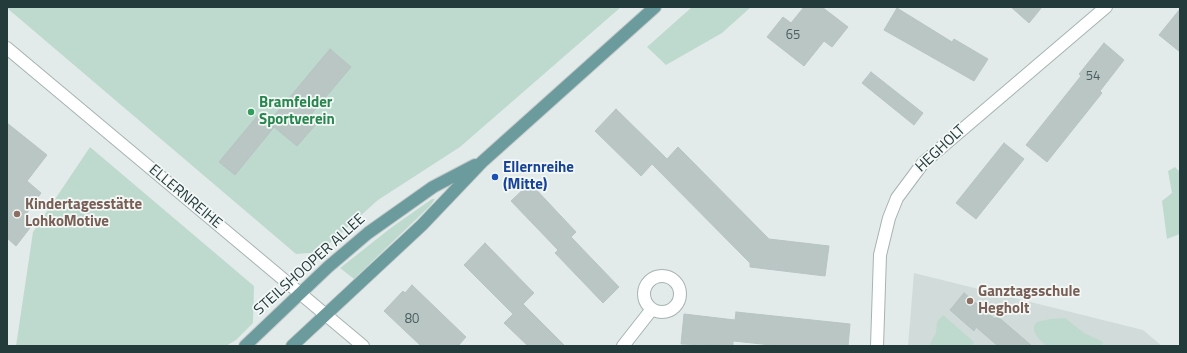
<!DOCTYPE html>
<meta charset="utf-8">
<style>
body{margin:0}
#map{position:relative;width:1187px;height:353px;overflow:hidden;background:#e3ebea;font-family:"Titillium Web",sans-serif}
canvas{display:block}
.frame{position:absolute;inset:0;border:8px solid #243b3b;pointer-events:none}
</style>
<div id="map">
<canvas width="1187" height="353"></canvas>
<div class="frame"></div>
</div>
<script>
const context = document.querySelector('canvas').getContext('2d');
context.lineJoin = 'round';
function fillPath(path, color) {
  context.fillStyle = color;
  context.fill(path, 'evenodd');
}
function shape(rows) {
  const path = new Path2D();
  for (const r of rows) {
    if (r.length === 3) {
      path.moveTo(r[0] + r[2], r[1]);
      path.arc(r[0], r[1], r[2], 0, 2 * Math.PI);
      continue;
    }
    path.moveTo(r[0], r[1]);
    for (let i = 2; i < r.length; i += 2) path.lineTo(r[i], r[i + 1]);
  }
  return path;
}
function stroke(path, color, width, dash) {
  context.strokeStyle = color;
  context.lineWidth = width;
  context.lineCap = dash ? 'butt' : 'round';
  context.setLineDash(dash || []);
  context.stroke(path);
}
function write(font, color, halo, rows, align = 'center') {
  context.font = font + ' "Titillium Web",sans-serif';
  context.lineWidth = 3.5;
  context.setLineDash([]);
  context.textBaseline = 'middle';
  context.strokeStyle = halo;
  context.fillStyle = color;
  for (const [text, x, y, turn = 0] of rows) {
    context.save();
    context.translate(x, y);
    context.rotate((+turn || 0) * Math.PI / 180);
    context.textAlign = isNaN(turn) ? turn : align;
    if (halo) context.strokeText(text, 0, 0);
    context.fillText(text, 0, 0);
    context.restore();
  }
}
fillPath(shape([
 [914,273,1143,330,1162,346,908,346]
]), '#d1dbd9');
fillPath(shape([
 [621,7,460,147,378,200,320,252,296,254,7,8],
 [692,7,751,7,722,33,666,65,647,47],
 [90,147,254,286,253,323,236,340,226,346,16,346,33,232],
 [1175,167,1180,172,1180,234,1167,239,1162,201,1172,193,1168,171],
 [432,199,435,199,430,206,354,279,340,268,392,227],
 [943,315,974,342,972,346,929,346,936,333,937,322],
 [1065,318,1084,333,1103,342,1101,346,1045,345,1038,338,1034,331,1034,326,1037,322,1050,319]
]), '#bedace');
const building = shape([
 [804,7,822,7,848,27,832,47,824,41,804,66,767,37,783,17,791,23,804,7],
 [1011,7,1042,7,1029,23,1011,7],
 [897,8,952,42,954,39,988,59,974,81,884,30,897,8],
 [1180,9,1180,52,1159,35,1180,9],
 [1104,43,1124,60,1100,91,1102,93,1047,162,1026,145,1081,76,1079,74,1104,43],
 [330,49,351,67,308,118,316,124,297,146,274,127,235,175,219,162,259,114,271,124,269,122,330,49],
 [871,72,923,113,914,125,862,83,871,72],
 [616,109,667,159,678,147,769,239,829,246,825,276,750,267,750,263,652,164,641,176,595,131,616,109],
 [7,123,47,155,27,181,41,193,24,217,33,224,16,246,7,238,7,123],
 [1004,143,1024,159,976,219,956,203,1004,143],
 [530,183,576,232,571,237,619,287,603,303,555,253,558,250,511,201,530,183],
 [485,243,534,293,523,304,565,346,528,346,504,323,513,314,464,265,485,243],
 [412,285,466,337,458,346,421,346,384,311,403,291,405,293,412,285],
 [964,293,995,319,997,316,1032,346,998,346,976,327,974,331,950,310,964,293],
 [736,312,850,324,848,346,781,346,733,341,733,346,681,344,684,314,735,320,736,312]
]);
fillPath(building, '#b9c6c4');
stroke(building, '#b6c4c3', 1);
const minor = shape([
 [7,48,363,346],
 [662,294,18],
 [623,346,652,309],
 [877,346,880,255,889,218,897,198,923,163,1106,7]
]);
const major = shape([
 [245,346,328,267,368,233,433,187,475,165],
 [292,346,422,225,482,162,655,7]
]);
stroke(minor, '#a6b3b2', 14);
stroke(major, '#c2c8c8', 14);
stroke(minor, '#fff', 12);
stroke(major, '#6c9b9d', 12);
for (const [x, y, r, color] of [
 [251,112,4,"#2e9e5b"],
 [495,177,4,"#1a4fb4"],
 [17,214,4,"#8d6e63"],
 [970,301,4,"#8d6e63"]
]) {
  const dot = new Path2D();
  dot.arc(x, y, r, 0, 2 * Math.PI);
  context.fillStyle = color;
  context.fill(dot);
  stroke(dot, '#f3f8f7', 1.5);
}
write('13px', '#495e5d', null, [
 ["65",793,36],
 ["54",1093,77],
 ["80",412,320]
]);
write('bold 15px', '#27864d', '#f3f8f7', [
 ["Bramfelder",259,103],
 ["Sportverein",259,120]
], 'left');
write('15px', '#243b3b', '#f3f8f7', [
 ["HEGHOLT",941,149,-43],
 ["ELLERNREIHE",185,197,40],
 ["STEILSHOOPER ALLEE",310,265,-42]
]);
write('bold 15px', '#164399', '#f3f8f7', [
 ["Ellernreihe",503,168],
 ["(Mitte)",503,185]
], 'left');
write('bold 15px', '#785e54', '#f3f8f7', [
 ["Kindertagesstätte",25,205],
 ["LohkoMotive",25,222],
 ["Ganztagsschule",978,292],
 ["Hegholt",978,309]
], 'left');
</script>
